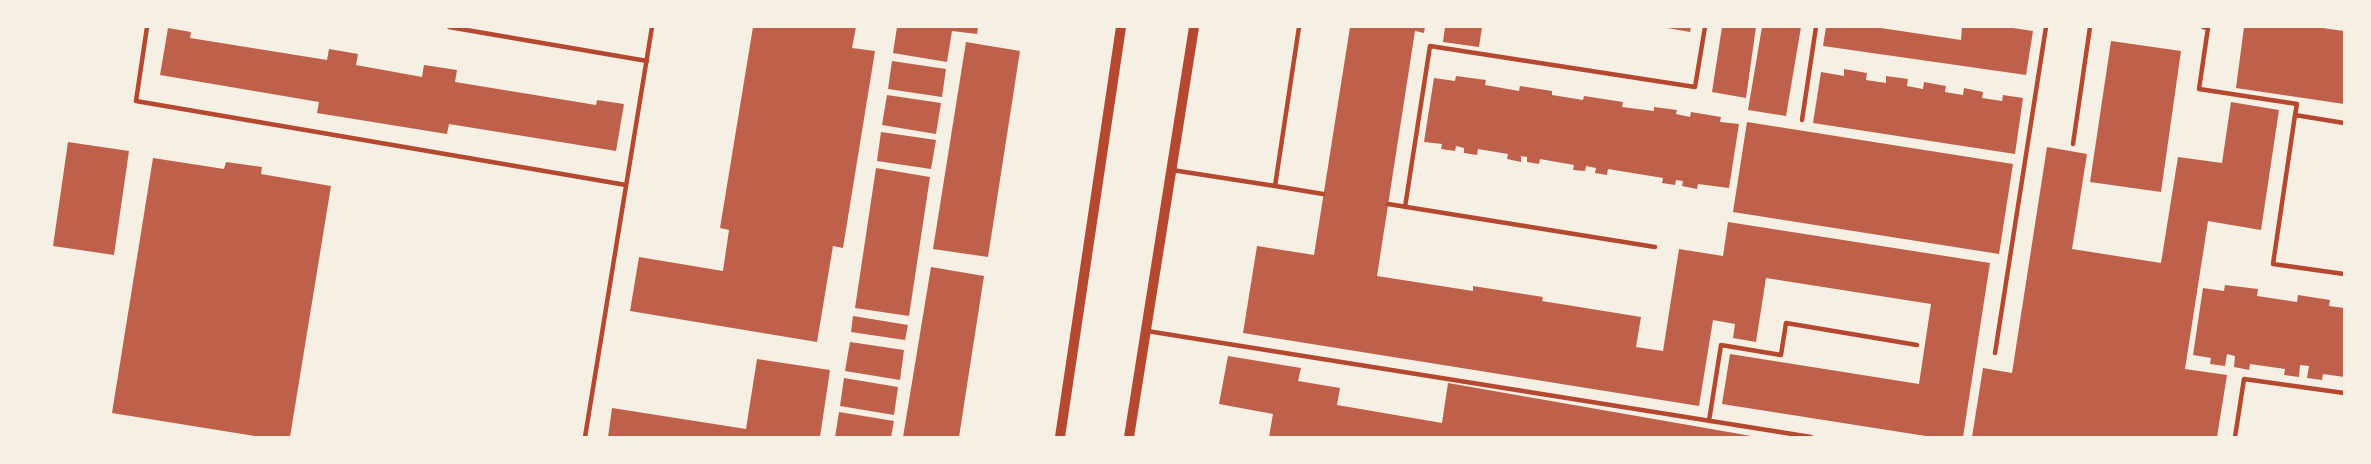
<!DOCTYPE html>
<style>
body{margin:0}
#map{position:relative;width:2371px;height:464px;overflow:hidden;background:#f6efe4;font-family:"Alegreya Sans",sans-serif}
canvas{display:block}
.frame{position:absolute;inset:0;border:28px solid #f6efe4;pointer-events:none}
</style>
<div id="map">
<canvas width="2371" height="464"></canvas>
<div class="frame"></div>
</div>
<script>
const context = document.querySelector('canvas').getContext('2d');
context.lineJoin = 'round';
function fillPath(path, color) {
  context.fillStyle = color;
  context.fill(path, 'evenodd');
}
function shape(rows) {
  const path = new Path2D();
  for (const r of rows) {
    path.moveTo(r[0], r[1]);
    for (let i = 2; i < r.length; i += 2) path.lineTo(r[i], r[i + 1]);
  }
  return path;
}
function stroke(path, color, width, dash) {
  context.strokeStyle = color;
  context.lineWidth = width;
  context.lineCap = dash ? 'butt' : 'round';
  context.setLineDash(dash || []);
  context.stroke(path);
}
fillPath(shape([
 [753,27,856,27,852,48,875,51,843,248,833,246,817,342,630,311,639,257,723,271,729,230,720,228],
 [897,27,978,27,977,34,952,31,947,62,893,53],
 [1350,27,1425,27,1424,33,1415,31,1377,276,1473,291,1473,286,1543,297,1542,301,1641,317,1636,347,1663,351,1679,249,1723,256,1728,222,1990,263,1963,437,1932,437,1722,404,1730,354,1919,384,1931,304,1766,278,1756,342,1733,338,1735,324,1713,320,1699,406,1243,333,1257,246,1314,255],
 [1445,27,1482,27,1479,47,1443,42],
 [1662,27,1691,27,1690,32],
 [1722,27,1756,27,1746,98,1712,92],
 [1762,27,1801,27,1786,116,1748,110],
 [1826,27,1874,27,1961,40,1962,27,2006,27,2033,31,2026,75,1823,46],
 [2244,27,2315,27,2344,31,2344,104,2236,88],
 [168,28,191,32,190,38,327,60,329,49,358,54,356,65,422,77,424,65,457,70,455,82,596,105,597,100,624,104,616,151,449,124,447,134,317,113,319,102,160,75],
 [2111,41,2181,51,2161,192,2090,182],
 [966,42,1020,51,988,257,933,249],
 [892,61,946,69,942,97,888,89],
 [1844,69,1867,73,1866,80,1886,83,1886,76,1908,79,1907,86,1923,89,1924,82,1946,86,1945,92,1963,95,1964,88,1983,92,1982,98,2002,101,2003,95,2023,98,2015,154,1813,123,1821,72,1844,76],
 [1456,76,1486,80,1485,85,1519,91,1520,86,1552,91,1552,95,1583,100,1584,96,1623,102,1622,107,1654,111,1654,107,1677,110,1676,114,1690,117,1691,112,1721,117,1720,122,1739,124,1729,188,1698,184,1697,189,1682,186,1683,181,1676,180,1675,185,1662,183,1663,178,1608,169,1607,175,1595,173,1596,168,1586,166,1585,171,1573,170,1574,165,1540,159,1539,164,1527,162,1527,157,1521,156,1521,162,1507,159,1508,154,1478,149,1477,155,1464,153,1464,148,1456,146,1455,151,1441,149,1442,144,1424,142,1434,78,1455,81],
 [887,95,941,103,936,134,882,125],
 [2231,102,2279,110,2261,230,2208,221,2185,369,2227,375,2217,437,1972,437,1983,368,2012,373,2047,147,2087,154,2072,249,2161,263,2178,157,2222,163],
 [1747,122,2013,164,1999,254,1733,212],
 [881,132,936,140,931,169,877,161],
 [68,142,129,151,114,255,53,246],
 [153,158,224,169,226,162,262,167,261,174,331,186,290,437,261,437,112,413],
 [876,168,930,177,909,316,855,308],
 [931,267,984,276,959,437,903,437],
 [2225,285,2258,289,2257,296,2297,302,2298,295,2330,300,2329,306,2344,308,2344,377,2323,374,2322,380,2307,378,2309,366,2300,365,2299,377,2284,375,2285,369,2250,364,2249,370,2234,367,2235,356,2227,354,2225,366,2210,364,2211,358,2193,355,2203,288,2224,291],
 [853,316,908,325,905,340,851,332],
 [850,342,904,350,900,380,845,371],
 [1228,356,1301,368,1298,381,1340,388,1337,405,1442,423,1448,383,1757,437,1269,437,1273,414,1219,404],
 [757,359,830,370,820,437,608,437,612,408,746,429],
 [844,378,898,387,894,415,840,406],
 [839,412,894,421,891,437,835,437]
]), '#bf614a');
stroke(shape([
 [147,27,136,101,626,185],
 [449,27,647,61],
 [2203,27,2208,28,2199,89,2297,104,2295,115],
 [1802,120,1816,27],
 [2344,123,2295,115,2273,264,2344,274],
 [2073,144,2090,27],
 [1172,170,1275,186,1299,27],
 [1275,186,1323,194],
 [1388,204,1655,247],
 [1405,207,1430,46,1695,87,1705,27],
 [1147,331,1811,437],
 [1995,353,2046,27],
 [1709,421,1721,345,1781,355,1786,323,1917,345],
 [585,437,652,27],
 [2235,437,2244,379,2344,393]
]), '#b5482f', 4.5);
stroke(shape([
 [1060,437,1121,27],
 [1129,437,1194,27]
]), '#b5482f', 10);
</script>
